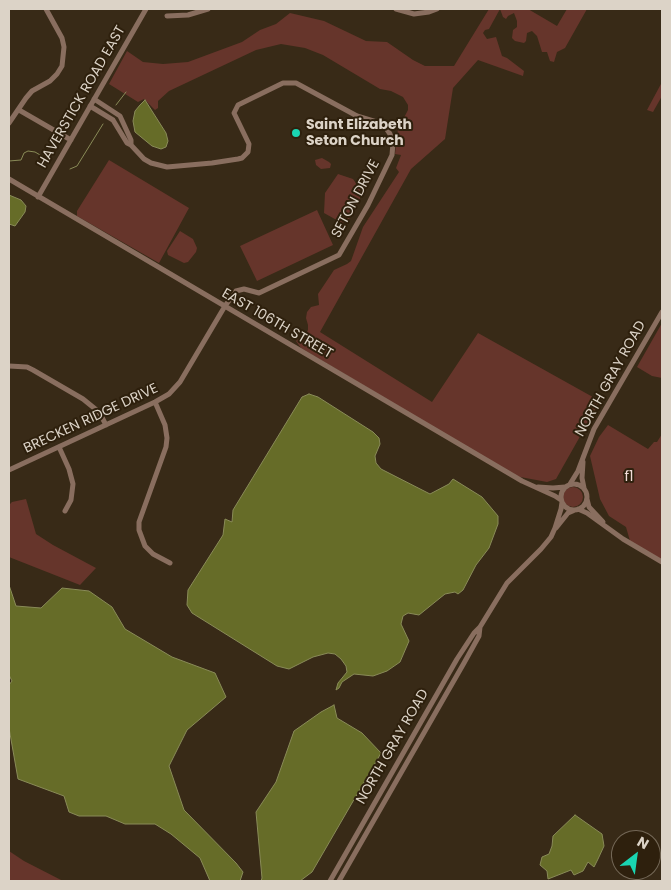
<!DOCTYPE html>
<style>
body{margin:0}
#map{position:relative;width:671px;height:890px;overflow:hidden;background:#382a17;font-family:Poppins,sans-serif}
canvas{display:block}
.frame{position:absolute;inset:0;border:10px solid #dcd3c7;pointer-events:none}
.north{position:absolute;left:611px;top:830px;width:50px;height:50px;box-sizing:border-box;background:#2e200d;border:1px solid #746857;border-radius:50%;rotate:30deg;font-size:14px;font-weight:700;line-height:20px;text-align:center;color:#dcd3c7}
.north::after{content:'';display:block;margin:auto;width:18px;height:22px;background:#1ad5b2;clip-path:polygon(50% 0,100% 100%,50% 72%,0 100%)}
</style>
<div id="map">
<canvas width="671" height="890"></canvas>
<div class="frame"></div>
<div class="north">N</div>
</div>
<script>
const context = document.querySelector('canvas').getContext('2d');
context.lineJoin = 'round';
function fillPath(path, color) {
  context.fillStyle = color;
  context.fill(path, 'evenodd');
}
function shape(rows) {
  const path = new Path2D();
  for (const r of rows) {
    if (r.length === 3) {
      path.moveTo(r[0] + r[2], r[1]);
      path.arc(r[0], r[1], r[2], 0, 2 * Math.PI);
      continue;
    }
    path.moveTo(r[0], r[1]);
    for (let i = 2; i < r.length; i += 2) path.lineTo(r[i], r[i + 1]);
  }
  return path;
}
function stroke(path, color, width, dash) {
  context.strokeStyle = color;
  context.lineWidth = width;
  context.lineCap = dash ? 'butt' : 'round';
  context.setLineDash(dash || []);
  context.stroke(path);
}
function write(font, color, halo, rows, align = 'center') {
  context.font = font + ' Poppins,sans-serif';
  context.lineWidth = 4;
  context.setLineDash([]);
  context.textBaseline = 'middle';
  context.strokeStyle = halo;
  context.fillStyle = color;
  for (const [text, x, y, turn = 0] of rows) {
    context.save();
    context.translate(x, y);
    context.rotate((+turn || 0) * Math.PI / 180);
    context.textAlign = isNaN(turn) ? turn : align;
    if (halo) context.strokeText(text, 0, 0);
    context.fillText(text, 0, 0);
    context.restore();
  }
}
fillPath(shape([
 [489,9,500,9,489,29,485,30,483,33,487,39,496,37,502,56,507,58,524,71,523,76,478,60,453,88,445,139,411,169,320,332,432,402,478,333,600,401,556,479,547,482,515,476,301,348,296,341,300,337,306,334,308,330,308,325,306,318,307,312,311,307,319,305,318,294,334,270,347,264,351,261,363,227,399,172,396,168,401,155,395,154,398,129,408,110,408,105,403,97,391,91,380,89,323,55,305,48,281,44,256,50,169,91,158,101,158,108,155,110,144,99,138,102,109,84,127,51,143,62,163,64,188,62,242,42,260,30,276,24,290,13,324,21,366,41,387,42,413,60,425,66,454,66],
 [500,9,528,9,557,26,567,9,587,9,565,48,557,52,554,62,550,61,547,52,542,52,537,36,532,31,527,33,526,41,524,43,515,41,512,38,513,30,517,27,517,21,514,13,508,16,506,19,503,17],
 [662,82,662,96,653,112,647,110],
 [322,158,329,162,331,164,330,168,321,169,316,165,315,160],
 [109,160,189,208,159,263,77,216,77,211],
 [338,174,353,179,360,189,360,199,348,221,342,223,324,213,325,193],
 [317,210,333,245,257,281,240,246],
 [180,231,193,239,197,248,196,252,188,262,184,263,168,255,167,251],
 [662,323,662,378,652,376,637,367],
 [608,425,648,449,654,442,657,442,662,434,662,560,630,541,626,527,609,516,600,499,590,456,599,437],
 [573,497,10],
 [26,499,36,534,53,545,96,568,80,585,9,557,9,505,12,502],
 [9,851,24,861,63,881,9,881]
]), '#66352b');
const water = shape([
 [145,100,166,133,168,141,166,147,161,149,152,146,135,132,133,121,135,111,140,105,145,100],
 [9,195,21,200,26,206,25,212,15,226,9,224,9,195],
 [309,394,318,397,373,432,379,438,380,444,375,456,376,463,381,469,430,494,449,484,453,479,482,497,498,516,498,524,489,548,476,565,463,590,458,594,455,592,445,594,419,615,408,613,403,616,401,624,409,641,400,662,387,671,373,676,354,674,342,682,339,688,336,690,338,683,347,672,346,666,341,659,335,654,328,653,313,657,289,669,277,666,192,613,187,605,188,590,223,535,225,519,232,522,233,510,302,397,309,394],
 [9,585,16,606,41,608,62,588,89,591,112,607,125,629,172,657,215,673,226,697,187,730,169,766,184,810,236,863,243,872,240,881,210,881,200,858,171,834,155,824,125,824,106,816,79,816,69,812,64,796,18,779,9,728,9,685,12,681,9,675,9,585],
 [334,705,337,718,362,733,381,753,312,872,300,881,261,881,262,878,256,812,276,782,294,731,321,712,334,705],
 [575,815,602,834,604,846,598,859,594,867,588,862,583,871,574,875,571,870,548,879,547,871,540,865,542,857,549,854,552,846,553,836,575,815]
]);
fillPath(water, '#666c28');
stroke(water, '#898b58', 1);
stroke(shape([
 [116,105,126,92],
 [9,161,21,160,24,153,28,151,35,152,49,160],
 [70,169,77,166,103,124]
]), '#898b58', 1);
stroke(shape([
 [396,9,414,14,429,12,437,9],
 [167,16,188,15,208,9],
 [94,99,120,116,131,140,131,145],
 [19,110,71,140],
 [9,123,26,98,32,91,50,81,57,74,62,66,64,47,62,38,46,9],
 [9,179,522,481,555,496,561,500],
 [38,197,146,9],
 [9,366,27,367,33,370,83,399,99,412,106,425],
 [155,402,165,425,167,438,166,447,139,522,139,530,145,546,153,554,170,563],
 [59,447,69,469,73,484,71,500,65,511],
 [583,462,582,478,584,488],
 [9,470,155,402,169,394,180,382,225,306,236,291,244,289,259,293,339,255,368,205,392,155,393,143,390,134,386,128,380,123,357,116,296,83,283,83,238,105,234,113,249,144,248,152,242,158,238,159,212,163,167,167,151,163,144,159,131,145,127,143,113,120,90,106],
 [574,497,13],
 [570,484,578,471,594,429,662,312],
 [538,487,553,488,565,487],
 [587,499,589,507,603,522],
 [578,509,587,513,623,539,662,562],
 [556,528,568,513,575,510],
 [330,881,457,659,474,633,480,627,507,583,541,549,551,537,555,528,561,509,562,502],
 [339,881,464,663,479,636,480,627]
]), '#896e5f', 5);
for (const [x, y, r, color] of [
 [296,133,5,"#1ad5b2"]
]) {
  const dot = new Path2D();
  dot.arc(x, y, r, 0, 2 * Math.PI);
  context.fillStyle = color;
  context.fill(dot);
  stroke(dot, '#2e200d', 2);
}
write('14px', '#dcd3c7', '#2e200d', [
 ["HAVERSTICK ROAD EAST",82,97,-60],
 ["SETON DRIVE",356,199,-62],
 ["EAST 106TH STREET",277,324,30],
 ["NORTH GRAY ROAD",611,379,-61],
 ["BRECKEN RIDGE DRIVE",91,419,-25],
 ["NORTH GRAY ROAD",393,747,-60]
]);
write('bold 14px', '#dcd3c7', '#2e200d', [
 ["Saint Elizabeth",306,125],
 ["Seton Church",306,141]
], 'left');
write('14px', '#f1dcd8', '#2e200d', [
 ["f1",629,477]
]);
</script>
